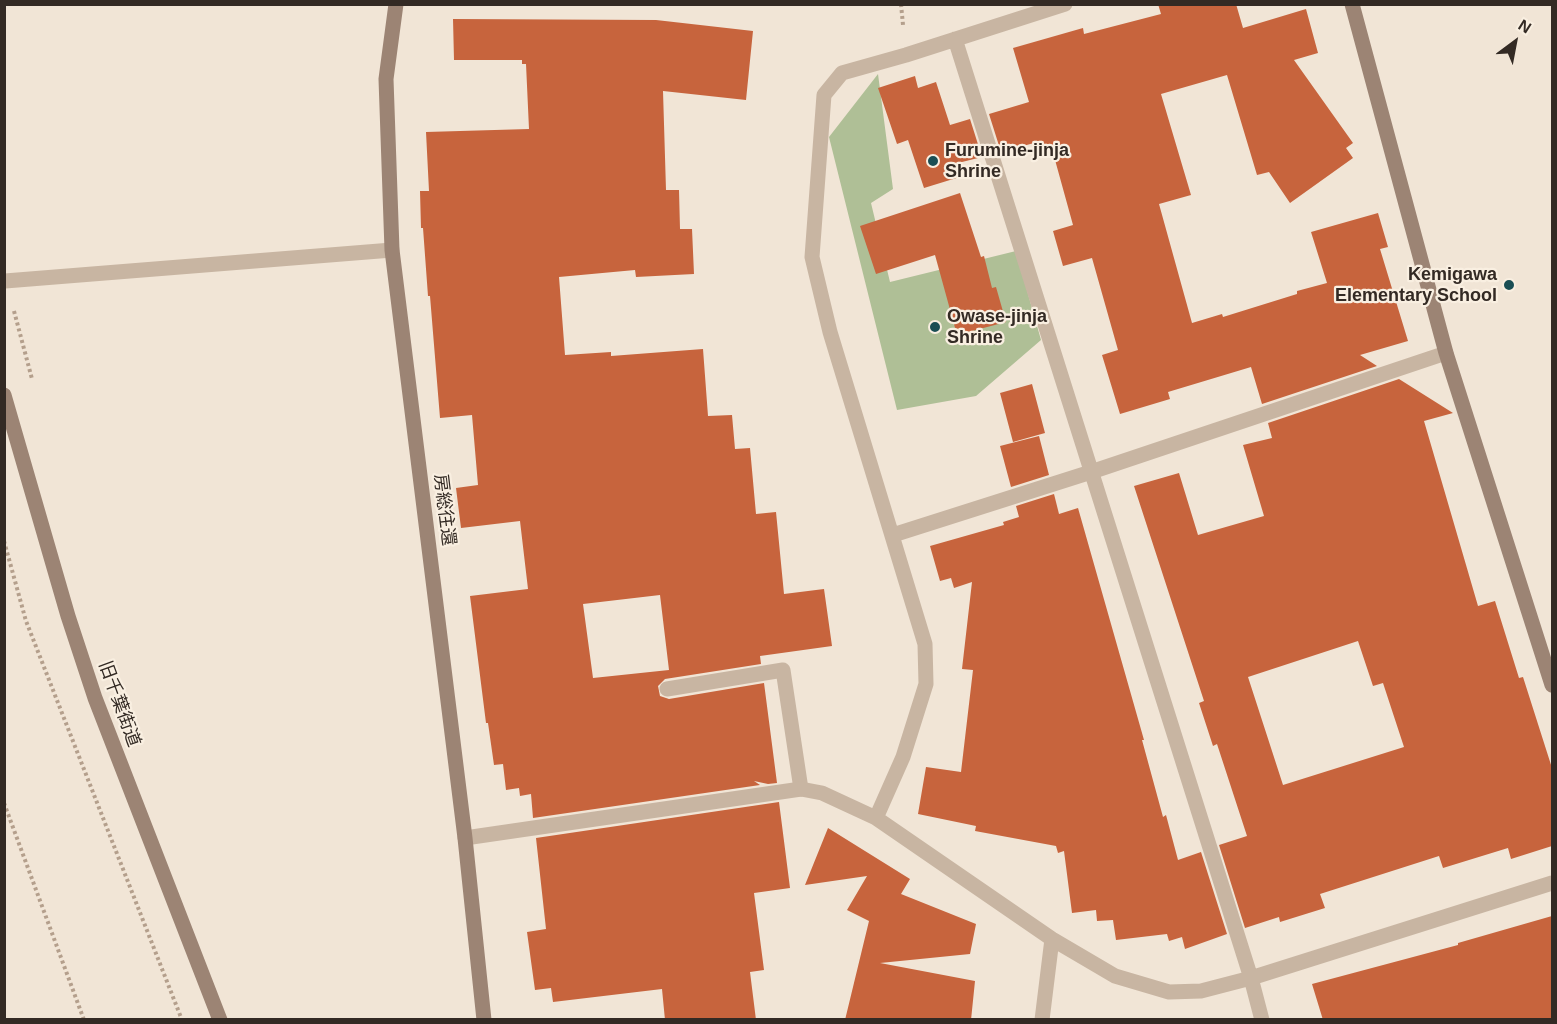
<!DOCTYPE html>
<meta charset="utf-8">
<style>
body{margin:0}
#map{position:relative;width:1557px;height:1024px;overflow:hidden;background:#f1e5d6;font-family:Arial,sans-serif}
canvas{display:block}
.frame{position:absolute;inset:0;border:6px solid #332a24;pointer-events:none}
.north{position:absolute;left:1485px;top:12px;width:60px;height:60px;-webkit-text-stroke:4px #f9efe1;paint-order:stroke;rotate:32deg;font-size:16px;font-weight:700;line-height:24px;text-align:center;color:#332a24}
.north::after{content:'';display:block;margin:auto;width:21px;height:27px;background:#332a24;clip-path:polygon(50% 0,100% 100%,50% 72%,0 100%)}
</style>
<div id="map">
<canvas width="1557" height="1024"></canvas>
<div class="frame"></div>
<div class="north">N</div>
</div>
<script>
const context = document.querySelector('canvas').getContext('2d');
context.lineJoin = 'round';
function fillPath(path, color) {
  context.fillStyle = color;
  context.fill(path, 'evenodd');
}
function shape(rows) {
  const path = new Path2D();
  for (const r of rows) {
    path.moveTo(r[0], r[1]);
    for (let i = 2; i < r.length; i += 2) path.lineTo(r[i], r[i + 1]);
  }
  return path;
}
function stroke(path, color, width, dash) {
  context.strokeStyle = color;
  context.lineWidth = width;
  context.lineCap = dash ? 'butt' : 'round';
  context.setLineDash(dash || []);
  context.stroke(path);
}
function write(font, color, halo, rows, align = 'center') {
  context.font = font + ' Arial,"Noto Sans JP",sans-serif';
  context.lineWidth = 4.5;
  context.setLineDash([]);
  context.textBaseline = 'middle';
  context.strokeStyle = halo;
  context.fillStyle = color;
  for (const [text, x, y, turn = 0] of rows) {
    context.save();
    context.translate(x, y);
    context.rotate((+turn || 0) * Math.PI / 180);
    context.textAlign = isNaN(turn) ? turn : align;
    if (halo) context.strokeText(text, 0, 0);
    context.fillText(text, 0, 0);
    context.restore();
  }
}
fillPath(shape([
 [878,74,893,189,871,203,890,282,1016,251,1041,340,976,396,897,410,829,137]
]), '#afbf96');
fillPath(shape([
 [1158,4,1236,4,1243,28,1306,9,1318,53,1294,60,1353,143,1346,148,1353,158,1290,203,1269,172,1257,175,1227,75,1161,94,1191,195,1159,204,1192,323,1222,314,1223,317,1297,294,1297,291,1327,283,1311,232,1378,213,1388,247,1380,249,1408,341,1360,355,1377,366,1262,404,1251,367,1168,392,1170,399,1120,414,1102,355,1118,350,1092,258,1063,266,1053,231,1073,225,1052,149,1037,153,1034,143,1001,152,989,114,1029,102,1013,48,1083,28,1084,34,1161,14],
 [453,19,656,20,753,31,746,100,663,91,666,190,679,190,680,229,692,229,694,274,636,277,635,270,559,277,565,355,611,352,611,356,703,349,708,416,732,415,735,449,750,448,756,514,776,512,784,594,824,589,832,646,760,656,761,664,665,679,658,686,660,696,669,699,764,683,777,783,768,784,754,781,760,785,533,818,531,794,520,796,519,788,506,790,503,764,494,765,488,723,486,723,470,596,528,589,520,521,461,528,456,488,478,485,472,415,440,418,430,296,428,296,423,228,421,228,420,191,429,191,426,132,529,129,526,64,522,64,522,60,454,60],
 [660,595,669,670,593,678,583,604],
 [915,76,918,88,936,82,950,125,970,119,982,157,958,163,963,176,924,188,908,140,897,144,878,88],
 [960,193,981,257,984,256,992,288,996,287,1006,322,957,335,935,255,876,274,860,226],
 [1399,379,1453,413,1424,421,1478,606,1495,601,1519,678,1523,677,1552,768,1552,846,1511,859,1508,848,1443,868,1439,856,1320,894,1325,908,1280,922,1279,917,1245,928,1219,845,1247,836,1217,744,1213,746,1199,703,1204,701,1134,486,1179,473,1198,535,1264,516,1243,445,1272,438,1268,423],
 [1358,641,1373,686,1383,683,1404,747,1283,785,1248,677],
 [1032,384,1045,433,1013,442,1000,393],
 [1039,436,1049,475,1011,487,1000,446],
 [1054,494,1059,514,1078,508,1144,740,1142,740,1163,817,1166,815,1178,860,1201,852,1227,934,1185,949,1182,937,1169,941,1167,934,1116,940,1113,920,1097,921,1096,910,1072,913,1064,851,1058,853,1056,846,975,831,976,826,918,814,926,767,961,772,973,670,962,669,972,582,954,588,951,578,940,581,930,546,1004,525,1003,522,1019,517,1016,506],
 [779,802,790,888,754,893,764,970,750,972,756,1020,665,1020,662,989,553,1002,551,988,535,990,527,932,546,929,536,838],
 [828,828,910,879,901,894,976,924,970,954,880,963,975,981,971,1020,845,1020,869,921,847,910,867,876,805,885],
 [1552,916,1552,1020,1323,1020,1312,984,1458,945,1458,943]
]), '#c7643d');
stroke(shape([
 [901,4,903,25],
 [14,311,32,379],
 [4,541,26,621,182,1020],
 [4,803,84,1020]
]), '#b49f8c', 4, [3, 3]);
stroke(shape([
 [5,281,392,250],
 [667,689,783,670,801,789]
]), '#c8b5a2', 15);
stroke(shape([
 [955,39,1251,978,1262,1020],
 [893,535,1091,472,1446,353],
 [876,818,903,757,926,684,925,644,830,332,812,257,824,95,842,73,906,55,1065,4],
 [465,838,801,789,822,793,876,818,1052,939,1115,976,1169,992,1201,991,1251,978,1552,883],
 [1042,1020,1052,939]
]), '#c8b5a2', 15);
stroke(shape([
 [396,4,386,79,392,250,465,838,484,1020],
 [1352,4,1446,353,1552,685],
 [4,395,68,616,95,698,220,1020]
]), '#9c8474', 15);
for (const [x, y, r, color] of [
 [933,161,6,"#1a4e54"],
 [1509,285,6,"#1a4e54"],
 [935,327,6,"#1a4e54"]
]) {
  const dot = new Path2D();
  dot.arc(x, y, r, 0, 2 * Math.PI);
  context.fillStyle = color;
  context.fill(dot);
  stroke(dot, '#f9efe1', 2);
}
write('bold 18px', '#332a24', '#f9efe1', [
 ["Furumine-jinja",945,151],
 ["Shrine",945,172],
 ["Kemigawa",1497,275,"right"],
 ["Elementary School",1497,296,"right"],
 ["Owase-jinja",947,317],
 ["Shrine",947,338]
], 'left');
write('18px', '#332a24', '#f9efe1', [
 ["房総往還",444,510,83],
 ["旧千葉街道",119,704,70]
]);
</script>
